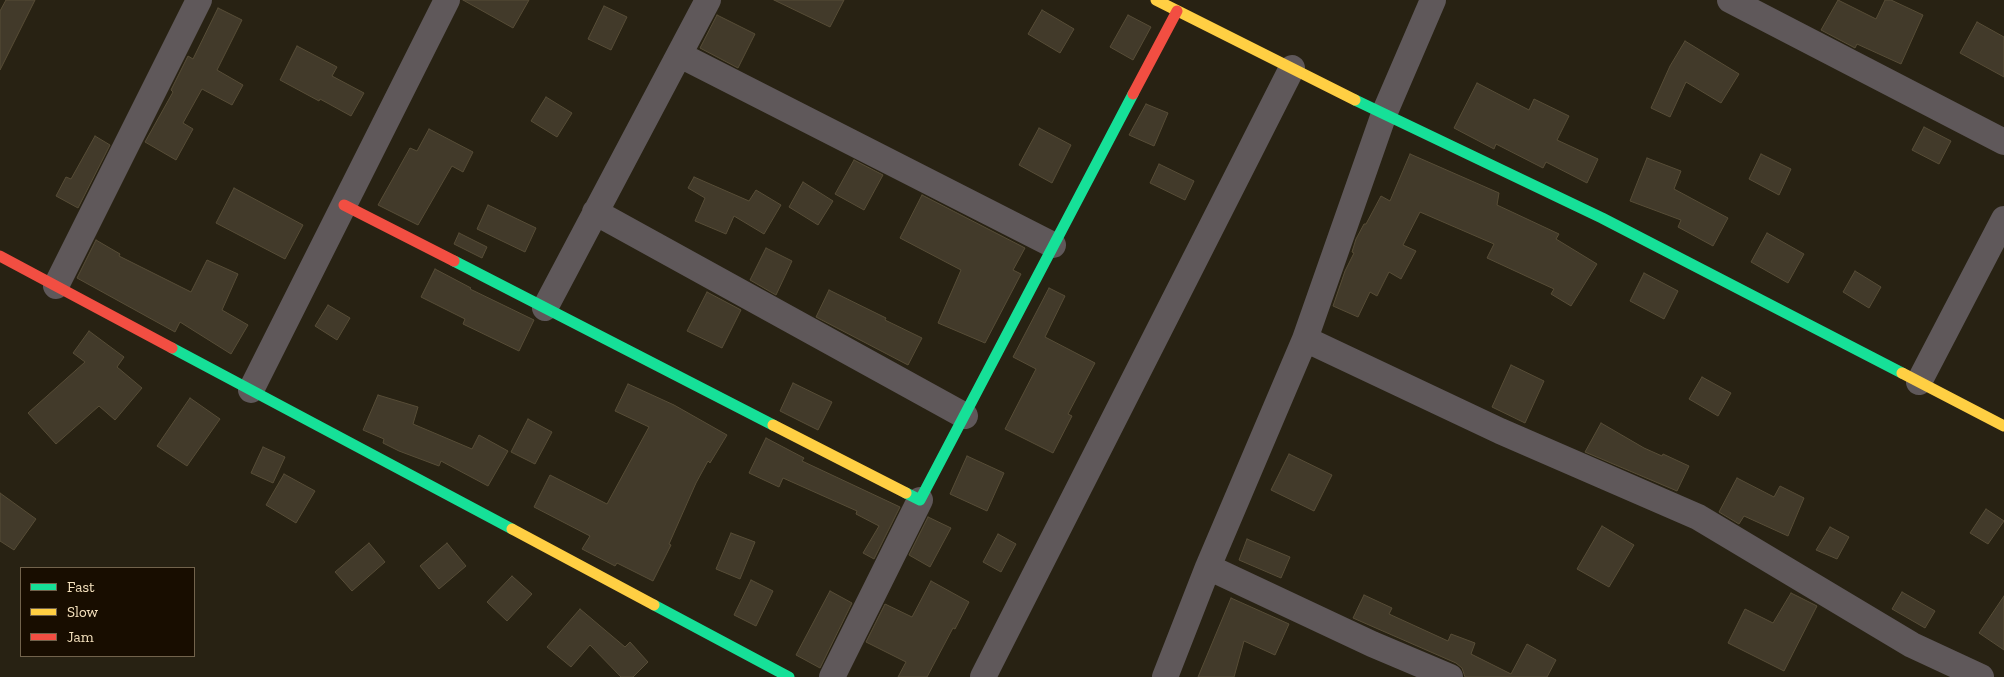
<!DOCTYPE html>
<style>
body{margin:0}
#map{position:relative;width:2004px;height:677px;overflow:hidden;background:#282213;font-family:"Zilla Slab",serif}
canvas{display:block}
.legend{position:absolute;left:20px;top:567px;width:175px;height:90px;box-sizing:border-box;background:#180d00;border:1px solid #72634c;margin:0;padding:6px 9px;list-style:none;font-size:15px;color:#f8e4bf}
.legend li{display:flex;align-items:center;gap:10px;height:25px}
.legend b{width:25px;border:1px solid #72634c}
</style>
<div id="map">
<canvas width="2004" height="677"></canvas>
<ul class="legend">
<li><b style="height:6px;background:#16e098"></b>Fast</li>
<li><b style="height:6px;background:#ffcf43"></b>Slow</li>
<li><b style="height:6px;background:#f24e42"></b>Jam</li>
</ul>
</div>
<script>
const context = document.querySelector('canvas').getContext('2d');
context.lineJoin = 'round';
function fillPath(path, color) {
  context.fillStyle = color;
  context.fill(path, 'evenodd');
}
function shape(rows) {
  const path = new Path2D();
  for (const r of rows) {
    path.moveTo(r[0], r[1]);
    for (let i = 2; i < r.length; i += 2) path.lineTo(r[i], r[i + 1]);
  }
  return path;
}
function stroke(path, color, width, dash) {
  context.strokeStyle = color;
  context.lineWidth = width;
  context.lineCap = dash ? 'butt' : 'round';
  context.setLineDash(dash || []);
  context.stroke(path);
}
const building = shape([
 [6,0,35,0,0,70,0,11,6,0],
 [463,0,529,0,513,28,463,0],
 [774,0,844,0,830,27,774,0],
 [1838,0,1876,19,1885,0,1891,0,1923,15,1901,64,1857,44,1855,48,1821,30,1838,0],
 [604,6,627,17,611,50,588,39,604,6],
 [218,8,242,20,217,70,243,85,232,105,202,89,183,123,193,129,176,160,145,142,173,92,171,90,188,56,193,59,218,8],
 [1042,10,1074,29,1060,53,1028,34,1042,10],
 [717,15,755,34,738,68,700,48,717,15],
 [1128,15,1151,27,1133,60,1110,47,1128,15],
 [1977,22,2004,37,2004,77,1960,53,1977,22],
 [1685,41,1739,74,1721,103,1686,82,1670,117,1651,108,1670,66,1685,41],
 [297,46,337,67,332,76,364,93,351,116,320,99,319,101,280,80,297,46],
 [1477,83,1529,110,1534,99,1569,116,1557,140,1598,159,1587,183,1546,162,1543,168,1496,144,1494,149,1454,128,1477,83],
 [546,97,572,113,557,137,531,121,546,97],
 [1146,104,1168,113,1154,146,1129,135,1146,104],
 [1924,127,1951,141,1939,164,1912,150,1924,127],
 [1039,128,1071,145,1052,183,1019,165,1039,128],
 [429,129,473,152,463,172,452,166,418,225,378,205,410,148,417,151,429,129],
 [95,136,110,145,78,208,56,196,66,177,71,179,95,136],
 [1410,154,1499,193,1497,205,1559,234,1556,239,1597,264,1571,306,1551,294,1554,289,1487,258,1494,244,1420,212,1403,245,1416,251,1401,279,1389,272,1377,296,1370,292,1358,317,1333,306,1345,271,1354,253,1352,252,1356,239,1364,224,1366,224,1381,196,1390,201,1410,154],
 [1761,154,1791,169,1779,195,1749,179,1761,154],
 [1647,158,1681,171,1674,189,1728,218,1713,246,1678,227,1681,220,1630,201,1647,158],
 [854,160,883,175,864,210,835,194,854,160],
 [1159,164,1194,181,1185,200,1150,183,1159,164],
 [694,177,749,201,756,190,781,205,764,234,734,216,726,234,695,221,705,198,688,188,694,177],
 [803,182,833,201,818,225,789,207,803,182],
 [234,188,303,225,285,259,216,223,234,188],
 [922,195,1025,248,1013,270,1021,274,985,343,938,323,961,270,900,238,922,195],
 [488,205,536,228,525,252,477,229,488,205],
 [459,233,487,247,482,258,454,244,459,233],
 [1767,233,1804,254,1788,283,1751,262,1767,233],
 [96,240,120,254,119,256,191,292,207,260,238,274,222,310,248,325,231,354,180,322,175,332,77,278,96,240],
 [766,248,792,261,776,295,750,280,766,248],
 [435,269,471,288,470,289,534,320,519,351,463,324,465,319,421,297,435,269],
 [1855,271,1881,287,1869,308,1843,292,1855,271],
 [1644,273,1678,291,1664,319,1630,301,1644,273],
 [1049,288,1065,296,1045,337,1095,363,1068,414,1072,416,1053,453,1005,429,1036,369,1013,357,1049,288],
 [829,290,886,318,885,320,922,338,908,365,816,317,829,290],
 [707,292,741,310,722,348,687,331,707,292],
 [328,305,350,318,337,340,315,326,328,305],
 [89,331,124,357,117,367,142,388,115,420,99,406,56,444,28,413,85,362,73,353,89,331],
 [1511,365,1544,381,1525,423,1492,407,1511,365],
 [1702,377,1731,393,1718,416,1689,399,1702,377],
 [793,383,832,402,818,430,780,411,793,383],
 [628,384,674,405,727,435,710,463,708,461,696,483,669,544,671,545,653,581,617,563,615,566,582,549,590,536,534,507,550,475,607,504,649,427,615,411,628,384],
 [378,395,418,407,413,424,472,449,479,435,508,451,488,486,441,461,439,466,399,451,383,443,384,439,363,430,378,395],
 [190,398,220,419,187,466,157,446,190,398],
 [528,419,552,432,535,464,511,452,528,419],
 [1601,423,1644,448,1662,456,1663,454,1689,466,1677,491,1585,452,1601,423],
 [766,438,804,458,802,461,900,507,874,559,863,553,879,526,856,514,857,511,783,478,779,487,749,473,766,438],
 [263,447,285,457,273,483,251,473,263,447],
 [1289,454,1332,475,1314,511,1271,490,1289,454],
 [967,456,1004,473,987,511,950,494,967,456],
 [284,474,315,491,296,523,266,505,284,474],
 [1737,478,1774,497,1780,486,1804,498,1788,536,1744,516,1739,524,1719,512,1737,478],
 [0,493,36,519,14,550,0,541,0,493],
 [1986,509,2004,521,1988,544,1970,533,1986,509],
 [928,517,951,528,930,567,909,555,928,517],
 [1602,526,1634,545,1609,587,1577,569,1602,526],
 [1830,527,1849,537,1837,559,1816,550,1830,527],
 [731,533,755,542,740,579,716,569,731,533],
 [998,534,1016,544,1001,572,983,562,998,534],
 [1247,539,1290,557,1281,578,1239,560,1247,539],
 [369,543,385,562,352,591,335,572,369,543],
 [447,543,466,566,439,589,420,566,447,543],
 [512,576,532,594,507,621,487,602,512,576],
 [751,580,773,591,756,626,734,615,751,580],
 [931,581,969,602,955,629,953,628,927,677,898,677,906,662,866,642,885,604,912,617,931,581],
 [830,591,852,603,820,668,796,655,830,591],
 [1902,592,1935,611,1925,628,1892,609,1902,592],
 [1791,593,1817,606,1784,671,1728,643,1745,609,1773,623,1791,593],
 [1364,595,1392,608,1389,614,1448,641,1451,634,1475,643,1471,654,1511,674,1527,644,1556,660,1547,677,1465,677,1462,668,1456,663,1353,618,1364,595],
 [2004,596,2004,650,1979,633,2004,596],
 [1231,598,1289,624,1275,655,1244,641,1234,677,1198,677,1231,598],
 [580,609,625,647,630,642,648,662,633,677,621,677,590,645,571,667,547,647,580,609]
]);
fillPath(building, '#423a2a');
stroke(building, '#574d37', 1);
stroke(shape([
 [1730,0,2004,142],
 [680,55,1053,245],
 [595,212,965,416],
 [56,286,199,0],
 [545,308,708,0],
 [1305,339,1500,431,1698,517,1912,645,1981,677],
 [1919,382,2004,219],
 [251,390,447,0],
 [1208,567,1372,644,1450,677],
 [832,677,920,500],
 [983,677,1292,68],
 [1165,677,1208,567,1305,339,1384,114,1433,0]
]), '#5f585a', 26);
stroke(shape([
 [1355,100,1602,218,1902,373],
 [454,261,773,425],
 [172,348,512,529],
 [906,493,920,500,1133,94],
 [654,605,789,677]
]), '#16e098', 11);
stroke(shape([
 [1156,0,1355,100],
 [1902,373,2004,426],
 [773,425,906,493],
 [512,529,654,605]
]), '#ffcf43', 11);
stroke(shape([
 [1133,94,1177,11],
 [344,205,454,261],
 [0,256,172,348]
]), '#f24e42', 11);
</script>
